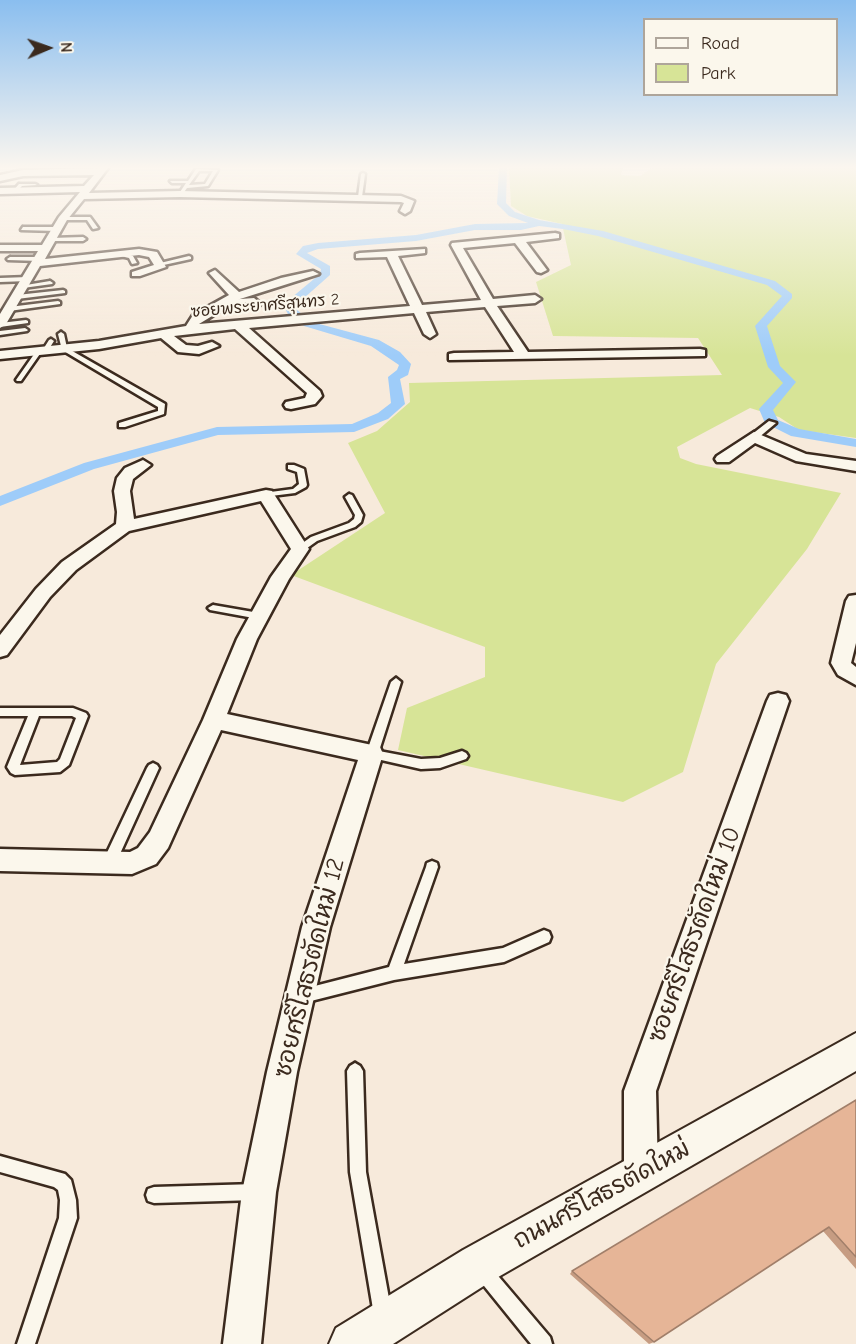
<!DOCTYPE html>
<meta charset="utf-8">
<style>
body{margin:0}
#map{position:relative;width:856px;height:1344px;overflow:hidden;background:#f7eadb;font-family:"Comic Neue",sans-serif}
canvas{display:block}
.legend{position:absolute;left:643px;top:18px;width:195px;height:78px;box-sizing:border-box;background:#fbf7ec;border:2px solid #aea59a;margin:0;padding:8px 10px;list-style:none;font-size:18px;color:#3b2a1e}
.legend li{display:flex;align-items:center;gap:12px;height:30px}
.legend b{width:30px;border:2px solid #aea59a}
.north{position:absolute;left:18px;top:18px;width:60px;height:60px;-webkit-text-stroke:4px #fbf7ec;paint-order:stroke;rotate:88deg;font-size:16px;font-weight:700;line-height:24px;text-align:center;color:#3b2a1e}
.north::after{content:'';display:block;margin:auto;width:21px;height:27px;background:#3b2a1e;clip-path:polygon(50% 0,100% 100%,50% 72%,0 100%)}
</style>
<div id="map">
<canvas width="856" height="1344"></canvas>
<ul class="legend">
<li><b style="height:8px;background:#fbf7ec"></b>Road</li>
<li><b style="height:16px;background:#d7e497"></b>Park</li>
</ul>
<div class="north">N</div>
</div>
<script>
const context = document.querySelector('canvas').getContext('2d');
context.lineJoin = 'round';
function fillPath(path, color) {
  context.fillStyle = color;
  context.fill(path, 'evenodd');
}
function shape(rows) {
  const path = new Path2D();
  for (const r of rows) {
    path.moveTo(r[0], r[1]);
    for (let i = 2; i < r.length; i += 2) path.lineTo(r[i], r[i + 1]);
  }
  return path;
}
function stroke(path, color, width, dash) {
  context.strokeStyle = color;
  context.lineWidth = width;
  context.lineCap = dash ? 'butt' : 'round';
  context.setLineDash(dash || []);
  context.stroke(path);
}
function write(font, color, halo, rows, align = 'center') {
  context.font = font + ' "Comic Neue","Playpen Sans Thai",sans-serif';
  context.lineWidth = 4.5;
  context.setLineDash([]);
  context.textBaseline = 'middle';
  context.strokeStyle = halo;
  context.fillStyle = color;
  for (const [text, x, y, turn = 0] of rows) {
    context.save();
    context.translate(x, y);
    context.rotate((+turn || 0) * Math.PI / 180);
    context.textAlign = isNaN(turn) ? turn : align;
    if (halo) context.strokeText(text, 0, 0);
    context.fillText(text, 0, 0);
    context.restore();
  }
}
fillPath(shape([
 [509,168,623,168,621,175,640,176,652,168,856,168,856,438,799,430,779,417,750,408,677,447,680,458,696,464,841,493,807,549,716,664,683,772,623,802,398,750,407,708,485,677,485,647,291,575,385,513,348,443,377,431,410,402,409,383,722,375,698,338,553,336,536,282,571,265,562,224,527,216,511,206]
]), '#d7e497');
fillPath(shape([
 [499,168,507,168,506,203,515,212,539,220,603,231,775,281,792,294,792,298,767,326,780,366,796,382,773,410,778,420,799,429,856,439,856,447,791,436,765,423,759,409,783,383,768,367,755,326,782,296,767,285,598,236,563,229,539,226,521,230,475,230,416,241,318,249,307,253,330,266,330,275,295,306,297,310,312,322,379,340,400,352,411,364,408,375,400,379,405,404,388,419,354,432,218,435,94,469,0,506,0,496,84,463,217,427,352,424,378,413,391,403,388,377,397,370,399,365,371,346,304,326,288,314,283,305,285,303,320,274,321,269,296,254,303,246,318,243,416,235,475,224,528,223,509,216,497,204,499,168]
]), '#9eccf9');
const service = shape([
 [196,169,218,170,208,186,187,188,182,195,178,195,186,183,172,183,170,181,188,181,196,169],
 [199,171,213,171,205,184,189,185,199,171],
 [363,173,365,174,362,197,360,198,358,197,361,174,363,173],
 [19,184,35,184,37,185,22,186,16,192,12,192,19,184],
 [63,217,90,217,98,228,93,229,87,220,61,220,63,217],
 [23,227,57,227,60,229,57,231,21,230,23,227],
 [51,238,83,237,86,239,83,241,49,241,51,238],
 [119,252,133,256,137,263,132,264,129,258,117,255,119,252],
 [189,256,191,257,191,259,159,266,156,264,189,256],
 [10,257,40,257,43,259,40,261,8,260,7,259,10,257],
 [0,278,28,277,31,279,28,281,0,282,0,278],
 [50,281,53,283,52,284,23,288,20,286,50,281],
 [63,290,65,291,65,293,17,299,14,297,17,295,63,290],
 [254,298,260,303,260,305,256,305,253,302,227,304,224,302,227,300,254,298],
 [58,301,60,302,60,304,9,311,6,309,9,307,58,301],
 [26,320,28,321,28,323,0,327,0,323,26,320],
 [25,328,28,330,27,331,0,335,0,331,25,328],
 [61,332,64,334,67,348,165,404,164,414,125,427,119,427,119,423,158,411,158,407,62,350,58,334,61,332],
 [51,339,54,341,47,352,42,351,21,381,17,381,16,380,37,350,42,351,49,340,51,339],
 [769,421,776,423,757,439,751,439,751,435,769,421],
 [288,465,294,465,304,469,307,485,306,487,295,493,263,497,263,493,293,489,299,484,297,472,288,469,288,465],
 [349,494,352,495,363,515,361,522,355,527,317,541,303,551,297,551,295,549,297,547,311,537,349,523,354,519,355,515,345,497,349,494],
 [213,605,259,613,264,616,259,619,210,610,208,608,213,605],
 [396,678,401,682,379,751,421,759,440,758,462,751,466,753,468,756,466,759,440,768,421,769,368,757,366,754,391,682,396,678],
 [0,708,73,708,86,713,88,716,69,765,60,772,15,775,11,773,7,767,28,716,0,716,0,708],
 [39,716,72,716,76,718,60,759,57,762,20,765,39,716],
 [153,763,157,765,159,768,114,867,109,869,104,867,103,863,104,859,147,768,149,765,153,763],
 [432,861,437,863,438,867,404,964,503,948,544,930,549,932,551,937,549,942,504,962,394,980,303,1003,298,1001,296,996,298,991,303,989,389,967,426,867,427,863,432,861],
 [355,1063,360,1066,363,1071,366,1172,392,1315,389,1321,383,1324,377,1321,374,1315,350,1172,347,1071,350,1066,355,1063],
 [0,1156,65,1174,71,1180,76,1200,77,1218,35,1344,17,1344,59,1218,60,1200,58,1190,54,1187,0,1172,0,1156],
 [256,1184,262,1186,264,1192,262,1198,256,1200,154,1203,148,1201,146,1195,148,1189,154,1187,256,1184],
 [482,1261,488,1264,550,1337,552,1344,531,1344,476,1276,473,1270,476,1264,482,1261]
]);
const minor = shape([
 [99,168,108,168,89,193,180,191,401,196,414,201,410,211,405,214,400,211,404,203,401,202,180,197,84,199,67,220,45,259,139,249,157,252,166,267,140,276,132,276,132,272,154,265,149,257,139,255,40,266,6,324,0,328,0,314,38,251,0,251,0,245,42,245,59,217,80,192,0,194,0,188,84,186,94,175,23,176,0,181,0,175,23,170,99,168],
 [555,233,559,234,559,238,526,242,547,270,541,273,537,272,515,243,463,248,493,299,535,295,541,299,535,303,497,306,528,352,700,349,705,350,705,356,449,360,449,354,454,353,514,352,485,307,426,312,436,334,430,338,424,334,414,313,249,328,320,391,322,396,315,404,291,409,286,408,284,405,286,402,305,398,307,393,235,329,174,336,186,345,198,346,212,342,219,346,199,354,178,352,161,338,99,349,0,359,0,351,99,341,186,326,193,315,229,295,209,273,215,270,239,292,281,278,313,271,319,274,240,299,199,324,410,306,387,257,356,258,356,254,360,253,425,249,425,253,398,256,422,305,481,300,451,245,452,243,555,233],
 [754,432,806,454,856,461,856,471,796,461,755,443,729,462,717,462,715,459,717,456,754,432],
 [143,460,151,465,133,479,130,491,134,519,266,490,272,491,309,549,289,579,257,639,227,714,372,745,380,747,383,754,330,927,297,1072,276,1192,261,1344,223,1344,242,1192,267,1072,302,927,358,760,221,730,168,848,156,864,132,874,0,871,0,849,130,852,138,848,150,832,203,720,237,639,271,577,291,549,261,501,129,531,76,570,50,597,7,655,0,657,0,635,36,589,62,562,116,524,117,512,114,491,117,478,125,468,143,460],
 [856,595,856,643,851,663,856,667,856,685,838,675,831,663,846,601,849,596,856,595],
 [778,693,786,695,789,701,656,1091,658,1173,653,1185,641,1190,629,1185,624,1173,624,1091,767,701,770,695,778,693]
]);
const tertiary = shape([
 [856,1033,856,1071,493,1280,393,1344,329,1344,336,1328,463,1250,856,1033]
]);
stroke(service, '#3b2a1e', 5);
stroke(minor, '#3b2a1e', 5);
stroke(tertiary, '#3b2a1e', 4);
fillPath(service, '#fbf7ec');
fillPath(minor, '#fbf7ec');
fillPath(tertiary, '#fbf7ec');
fillPath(shape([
 [856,1100,856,1269,823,1231,654,1342,649,1344,570,1274,572,1271]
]), '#c69c82');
const building = shape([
 [856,1100,856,1257,829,1227,654,1342,572,1271,856,1100]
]);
fillPath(building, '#e6b597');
stroke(building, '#a17f6a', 1.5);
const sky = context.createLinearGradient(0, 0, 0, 356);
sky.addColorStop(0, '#8abeef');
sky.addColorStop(0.47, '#fbf6ef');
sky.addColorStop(1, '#fbf6ef00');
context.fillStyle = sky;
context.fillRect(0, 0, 856, 356);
write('16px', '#3b2a1e', '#fbf7ec', [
 ["ซอยพระยาศรีสุนทร 2",265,306,-5]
]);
write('24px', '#3b2a1e', '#fbf7ec', [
 ["ซอยศรีโสธรตัดใหม่ 10",695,935,-70],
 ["ซอยศรีโสธรตัดใหม่ 12",310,968,-76],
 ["ถนนศรีโสธรตัดใหม่",602,1195,-29]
]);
</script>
